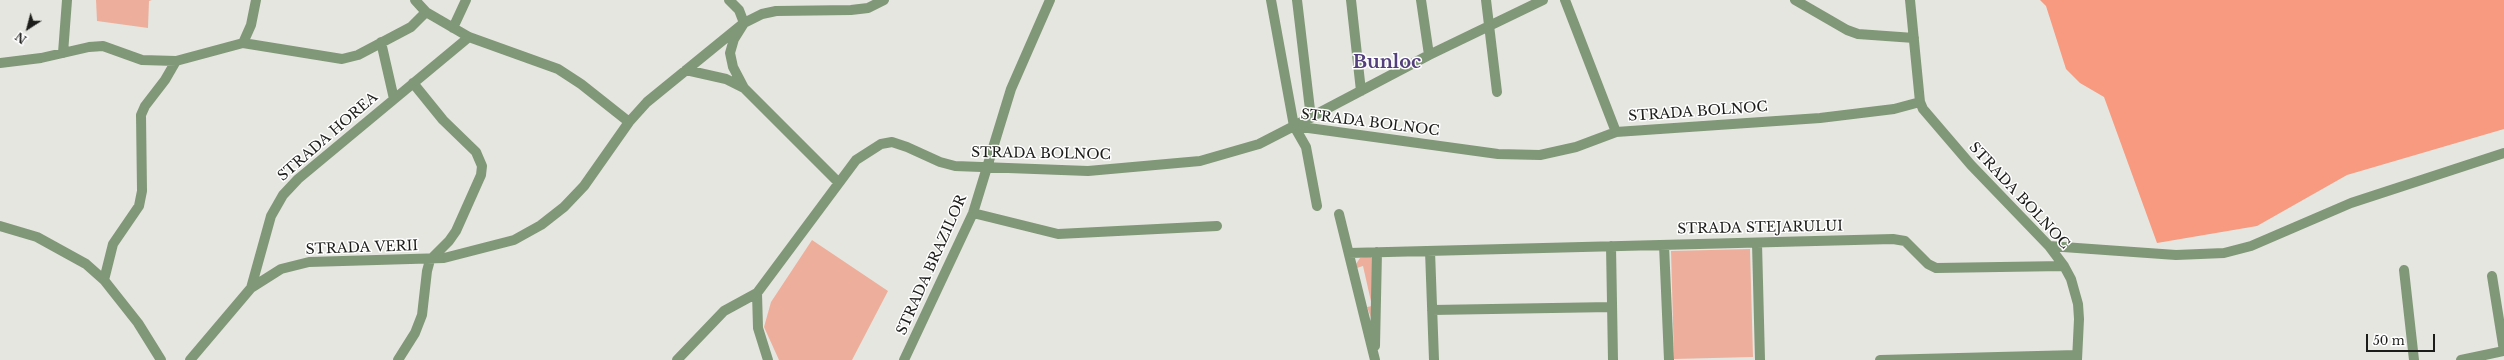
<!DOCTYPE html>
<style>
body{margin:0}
#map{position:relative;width:2504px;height:360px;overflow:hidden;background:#e6e6e1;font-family:"Libre Baskerville",serif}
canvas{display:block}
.north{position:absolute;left:8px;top:8px;width:40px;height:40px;-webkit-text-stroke:3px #fff;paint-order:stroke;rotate:216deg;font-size:11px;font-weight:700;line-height:16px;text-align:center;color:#1c1c1a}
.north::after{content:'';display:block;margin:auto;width:14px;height:18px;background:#1c1c1a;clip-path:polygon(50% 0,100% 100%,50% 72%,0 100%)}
.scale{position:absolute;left:2366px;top:334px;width:69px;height:18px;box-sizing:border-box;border:2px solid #1c1c1a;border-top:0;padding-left:5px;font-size:12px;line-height:14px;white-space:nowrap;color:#1c1c1a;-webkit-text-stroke:3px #fff;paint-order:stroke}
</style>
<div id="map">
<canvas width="2504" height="360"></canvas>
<div class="north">N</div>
<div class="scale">50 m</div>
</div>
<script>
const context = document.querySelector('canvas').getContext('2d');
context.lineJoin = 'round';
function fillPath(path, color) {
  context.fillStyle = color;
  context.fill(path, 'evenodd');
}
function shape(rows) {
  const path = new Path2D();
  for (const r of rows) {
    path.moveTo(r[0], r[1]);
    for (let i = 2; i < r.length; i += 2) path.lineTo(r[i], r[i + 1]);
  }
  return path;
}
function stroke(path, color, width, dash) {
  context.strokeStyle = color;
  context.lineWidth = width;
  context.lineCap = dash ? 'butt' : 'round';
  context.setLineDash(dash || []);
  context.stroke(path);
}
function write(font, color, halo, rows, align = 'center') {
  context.font = font + ' "Libre Baskerville",serif';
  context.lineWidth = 3;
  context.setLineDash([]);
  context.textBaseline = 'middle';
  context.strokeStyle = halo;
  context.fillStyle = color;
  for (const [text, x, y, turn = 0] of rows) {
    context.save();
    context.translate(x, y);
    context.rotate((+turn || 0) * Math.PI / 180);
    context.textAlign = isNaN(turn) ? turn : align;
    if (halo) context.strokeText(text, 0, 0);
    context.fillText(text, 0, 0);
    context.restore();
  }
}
fillPath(shape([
 [96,0,152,0,149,1,148,28,97,21],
 [812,240,888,291,852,360,779,360,764,327,771,302],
 [1750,249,1753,357,1674,359,1671,251],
 [1370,256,1374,260,1374,318,1372,320,1367,307,1372,306,1363,266,1357,268,1356,264,1360,258]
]), '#edaf9c');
fillPath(shape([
 [2040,0,2504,0,2504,129,2347,175,2257,226,2157,243,2104,97,2080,83,2066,69,2046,6]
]), '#f79a7f');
stroke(shape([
 [415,0,426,12,469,37,558,69,581,84,629,122],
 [729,0,739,10,744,23,734,39,730,53,733,67,744,88,839,183],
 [1271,0,1294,126,1306,147,1317,206],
 [1297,0,1311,118],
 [1351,0,1361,91],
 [1421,0,1429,55],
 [1486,0,1497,92],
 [1565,0,1616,132],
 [1795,0,1847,30,1858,34,1914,38],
 [1910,0,1920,102,1923,109,1971,165,2049,246,2064,266,2071,279,2078,304,2079,319,2077,360],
 [453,28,466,0],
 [381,42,394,99],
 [243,43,251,25,256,0],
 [63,53,67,0],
 [0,63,41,58,89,47,103,46,142,60,176,61,243,43,342,59,358,55,411,27,426,12],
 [686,70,726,79,744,88],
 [1294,126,1429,55,1543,0],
 [973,213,1058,234,1217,226],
 [1339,214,1375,360],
 [0,226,37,237,86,264,104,280,138,323,161,360],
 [1757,243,1760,360],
 [1664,245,1669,360],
 [1611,246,1613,360],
 [2049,246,2176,255,2224,253,2251,246,2351,203,2504,153],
 [1430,251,1434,360],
 [1349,253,1893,239,1905,241,1928,264,1936,268,2064,266],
 [2404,270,2414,360],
 [2492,276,2504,351],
 [104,280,113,244,139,206,142,191,141,115,145,106,165,80,176,61],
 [251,288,271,216,283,195,298,179,469,37],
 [757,293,758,328,768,360],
 [1432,310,1612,307],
 [1375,346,1377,252],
 [190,360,251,288,281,269,309,262,444,258,514,240,541,225,564,207,584,186,629,122,647,102,744,23,762,14,776,11,851,10,868,8,884,0],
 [398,360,415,333,422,315,427,271,430,260,449,241,456,231,481,175,482,166,476,152,443,120,413,83],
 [677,360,724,311,757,293,856,160,881,144,892,142,907,147,940,162,955,166,1088,171,1200,161,1259,144,1294,126,1498,154,1540,155,1576,147,1616,132,1820,118,1894,109,1920,102],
 [904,360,973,213,1011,89,1050,0],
 [1880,360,2077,355],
 [2461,360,2504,351]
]), '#819878', 10);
write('14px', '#1c1c1a', '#fff', [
 ["STRADA BOLNOC",1698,112,-4],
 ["STRADA BOLNOC",1370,123,7],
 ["STRADA HOREA",328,137,-41],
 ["STRADA BOLNOC",1041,154,1],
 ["STRADA BOLNOC",2019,196,47],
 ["STRADA STEJARULUI",1760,228,-1],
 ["STRADA VERII",362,248,-2],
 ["STRADA BRAZILOR",932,265,-66]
]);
write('bold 18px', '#533f7c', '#fff', [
 ["Bunloc",1387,63]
]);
</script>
